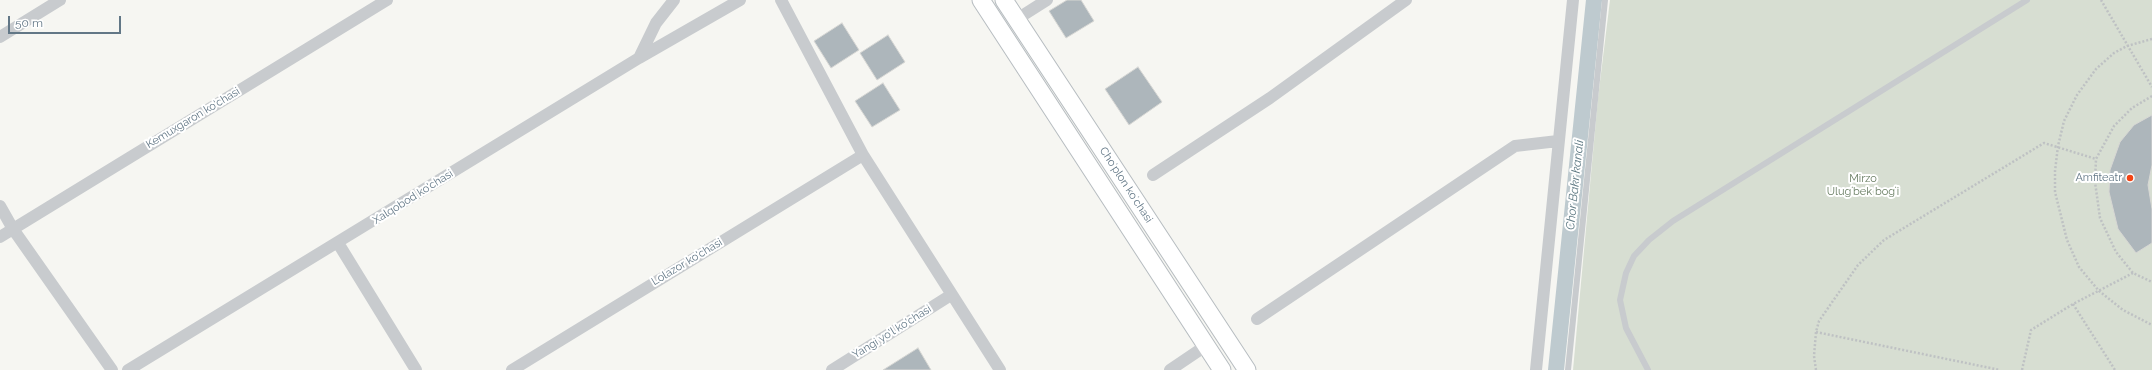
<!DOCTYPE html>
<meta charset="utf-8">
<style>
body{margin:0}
#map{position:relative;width:2152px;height:370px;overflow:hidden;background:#f6f6f2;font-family:Raleway,sans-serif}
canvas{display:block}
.scale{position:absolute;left:8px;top:16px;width:113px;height:18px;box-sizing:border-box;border:2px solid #627786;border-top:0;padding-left:5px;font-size:12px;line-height:14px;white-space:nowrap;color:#627786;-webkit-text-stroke:3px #fff;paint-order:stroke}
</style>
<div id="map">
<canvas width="2152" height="370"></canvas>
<div class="scale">50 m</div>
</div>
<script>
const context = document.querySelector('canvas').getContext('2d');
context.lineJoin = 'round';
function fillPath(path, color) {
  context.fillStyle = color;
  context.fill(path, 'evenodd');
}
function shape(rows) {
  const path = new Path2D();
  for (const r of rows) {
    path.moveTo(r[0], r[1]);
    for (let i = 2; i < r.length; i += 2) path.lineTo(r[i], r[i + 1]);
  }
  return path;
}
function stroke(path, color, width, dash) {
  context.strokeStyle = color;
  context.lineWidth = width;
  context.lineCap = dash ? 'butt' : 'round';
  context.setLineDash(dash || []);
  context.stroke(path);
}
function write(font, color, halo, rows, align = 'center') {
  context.font = font + ' Raleway,sans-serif';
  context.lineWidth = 4;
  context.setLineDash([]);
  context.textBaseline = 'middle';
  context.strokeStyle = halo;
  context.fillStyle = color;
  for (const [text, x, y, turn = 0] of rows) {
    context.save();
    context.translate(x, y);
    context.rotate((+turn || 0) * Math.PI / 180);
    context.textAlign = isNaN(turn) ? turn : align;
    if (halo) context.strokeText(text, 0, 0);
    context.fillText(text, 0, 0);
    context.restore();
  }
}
fillPath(shape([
 [1610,0,2152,0,2152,370,1573,370,1598,98]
]), '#d7ded2');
stroke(shape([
 [1556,370,1594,0]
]), '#becacf', 16);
const building = shape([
 [1067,0,1081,0,1094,21,1066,38,1049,11,1067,0],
 [842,23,859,50,831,68,814,41,842,23],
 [888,35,905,62,877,80,860,53,888,35],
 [1138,67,1162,102,1129,125,1105,89,1138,67],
 [883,83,900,110,872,127,855,101,883,83],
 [2152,115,2152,165,2148,185,2152,209,2152,243,2136,253,2118,229,2109,192,2110,170,2120,142,2134,125,2152,115],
 [918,348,931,370,883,370,918,348]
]);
fillPath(building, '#adb6bb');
stroke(building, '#d7d7d4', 1);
const secondary = shape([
 [981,0,1222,370],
 [1004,0,1247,370]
]);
stroke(secondary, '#b7bdc1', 19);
stroke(shape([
 [2101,0,2152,87],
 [2152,39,2127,46,2114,53,2096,69,2077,95,2064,121,2058,146,2055,171,2055,192,2067,240,2079,267,2099,291,2123,310,2152,325],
 [2152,96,2132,108,2114,126,2096,159,2095,182,2100,218,2116,252,2133,273,2152,282],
 [2073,304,2115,370],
 [1816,332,2000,370],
 [1816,370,1814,356,1816,332,1819,321,1858,265,1884,240,2044,143,2096,159],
 [2022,370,2031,330,2073,304,2133,273]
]), '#bec1c3', 2.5, [2, 2]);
stroke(shape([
 [1568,370,1605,0],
 [1648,370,1626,328,1620,300,1626,273,1634,256,1649,240,1673,221,2027,0]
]), '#c8cbce', 6);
stroke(shape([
 [781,0,863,155,1000,370],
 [1017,19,1047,0],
 [0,37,60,0],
 [639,58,740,0],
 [1153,175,1270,98,1406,0],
 [0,206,13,229,112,370],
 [0,237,387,0],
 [338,243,416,370],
 [1257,319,1515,146,1558,141],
 [128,370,639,58,656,23,674,0],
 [512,370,863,155],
 [832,370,951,295],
 [1170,370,1207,345],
 [1536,370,1573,0]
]), '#c8cbce', 12);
stroke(secondary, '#fff', 17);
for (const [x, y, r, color] of [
 [2130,178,4,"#f34415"]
]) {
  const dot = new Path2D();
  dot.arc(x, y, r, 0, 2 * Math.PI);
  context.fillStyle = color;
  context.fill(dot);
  stroke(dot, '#fff', 1.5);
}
write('11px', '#627786', '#fff', [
 ["Kemuxgaron ko'chasi",193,118,-31],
 ["Choʻplon koʻchasi",1126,185,57],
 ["Xalqobod ko'chasi",413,197,-32],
 ["Lolazor ko'chasi",687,262,-31],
 ["Yangi yo'l ko'chasi",892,332,-32]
]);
write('11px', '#627786', '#fff', [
 ["Amfiteatr",2122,178]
], 'right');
write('11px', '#677c61', '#fff', [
 ["Mirzo",1863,179],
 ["Ulugʻbek bogʻi",1863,192]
]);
write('italic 12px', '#5e7983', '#fff', [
 ["Chor Bakr kanali",1575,185,-84]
]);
</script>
